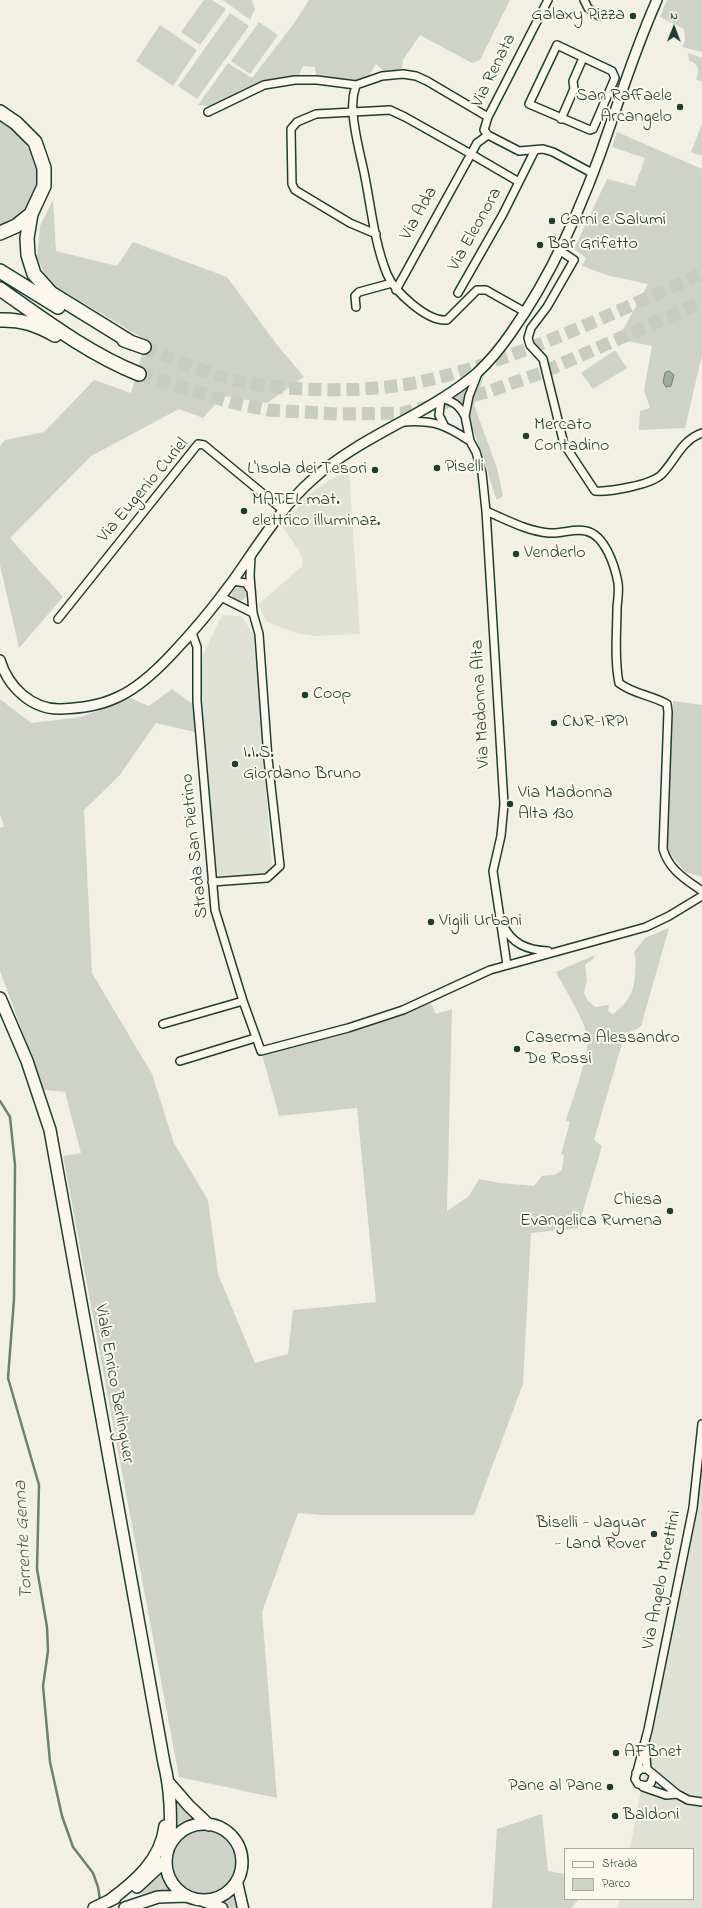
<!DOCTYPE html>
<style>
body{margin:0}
#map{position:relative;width:702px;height:1908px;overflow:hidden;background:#f2f0e5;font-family:"Indie Flower",sans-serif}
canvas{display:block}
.legend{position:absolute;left:564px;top:1848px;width:130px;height:52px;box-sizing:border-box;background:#fbf7ec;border:1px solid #a3ada2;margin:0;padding:5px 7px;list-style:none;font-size:12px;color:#1f3d34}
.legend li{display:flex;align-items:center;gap:8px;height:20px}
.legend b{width:20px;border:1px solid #a3ada2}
.north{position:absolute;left:654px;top:8px;width:40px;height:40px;-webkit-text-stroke:3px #fbf7ec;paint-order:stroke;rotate:1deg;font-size:11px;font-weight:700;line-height:16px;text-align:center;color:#1f3d34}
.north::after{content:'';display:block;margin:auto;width:14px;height:18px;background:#1f3d34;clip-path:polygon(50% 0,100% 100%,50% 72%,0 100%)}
</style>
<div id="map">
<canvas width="702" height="1908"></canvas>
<ul class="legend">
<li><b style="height:5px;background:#fbf7ec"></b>Strada</li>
<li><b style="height:11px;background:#cfd2c8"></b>Parco</li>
</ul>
<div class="north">N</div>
</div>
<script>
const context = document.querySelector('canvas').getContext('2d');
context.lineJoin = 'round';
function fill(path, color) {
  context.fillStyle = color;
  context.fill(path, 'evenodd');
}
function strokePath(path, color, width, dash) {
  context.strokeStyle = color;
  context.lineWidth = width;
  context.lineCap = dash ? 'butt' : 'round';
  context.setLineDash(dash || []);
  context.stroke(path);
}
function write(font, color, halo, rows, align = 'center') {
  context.font = font + ' "Indie Flower",sans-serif';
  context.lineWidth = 4;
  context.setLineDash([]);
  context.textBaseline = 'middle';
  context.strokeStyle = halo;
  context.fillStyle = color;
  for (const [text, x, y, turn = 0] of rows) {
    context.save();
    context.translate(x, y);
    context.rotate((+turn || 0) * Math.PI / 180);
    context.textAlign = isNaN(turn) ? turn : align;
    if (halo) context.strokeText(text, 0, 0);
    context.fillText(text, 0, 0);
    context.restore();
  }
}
const built = new Path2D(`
 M 349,471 L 360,634 L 314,636 L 296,633 L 267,622 L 258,605 L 302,566 L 302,556 L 283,527 L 308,495 L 331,479 Z
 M 222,615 L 241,616 L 254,635 L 272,866 L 266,873 L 220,876 L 216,871 L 200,671 L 203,655 Z
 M 702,1427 L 702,1908 L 618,1908 L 620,1899 L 693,1899 L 693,1849 L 630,1849 L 693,1508 Z`);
const green = new Path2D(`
 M 204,0 L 212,0 L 226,9 L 200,45 L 181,32 Z
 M 223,0 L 252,0 L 255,9 L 250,20 Z
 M 309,0 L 510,0 L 480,60 L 472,63 L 420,35 L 403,60 L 402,69 L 386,73 L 376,64 L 369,76 L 356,81 L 316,75 L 315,67 L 303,66 L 299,75 L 260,83 L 212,106 L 198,105 L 228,63 L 252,78 L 295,22 Z
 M 667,0 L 702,0 L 702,52 L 682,47 L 685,41 L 684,29 L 660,17 Z
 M 230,13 L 249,26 L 197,99 L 178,86 Z
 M 259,22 L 278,35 L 250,74 L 231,61 Z
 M 160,25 L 197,50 L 173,86 L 136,61 Z
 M 688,53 L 702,58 L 702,82 L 696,79 C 699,70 700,64 689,61 Z
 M 0,120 L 16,131 L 35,158 L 38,188 L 26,207 L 10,223 L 0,226 Z
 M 702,124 L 702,156 L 691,152 Z
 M 617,132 L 702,169 L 702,355 L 685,428 L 639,430 L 640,411 L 650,408 L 644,390 L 652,346 L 618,339 L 648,284 L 610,276 L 582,266 L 586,258 L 574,249 L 607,179 L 635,186 L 645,158 L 612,147 Z
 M 53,200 L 56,251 L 117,266 L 133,242 L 227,277 L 278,346 L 304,377 L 267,403 L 223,396 L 203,418 L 179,409 L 91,456 L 10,538 L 63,597 L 19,648 L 0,565 L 0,446 L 5,440 L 44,432 L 94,380 L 131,393 L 146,340 L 48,282 L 37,257 L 40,226 Z
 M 615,350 L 627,368 L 593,389 L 581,373 Z
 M 485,373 L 474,405 L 497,468 L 503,496 L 497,500 C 491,487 489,473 484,459 C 470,417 459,415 485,373 Z
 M232 594a7 7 0 1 1 14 0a7 7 0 1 1-14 0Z
 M 172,689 L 194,705 L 195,732 L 156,723 L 119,776 L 84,810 L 92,973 L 152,1074 L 174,1143 L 208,1200 L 218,1274 L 255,1363 L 288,1354 L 293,1310 L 376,1302 L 357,1108 L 279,1116 L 261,1051 L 412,1006 L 431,1004 L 436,1014 L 452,1009 L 447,1211 L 469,1196 L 479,1179 L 500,1183 L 534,1186 L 542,1176 L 554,1175 L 562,1170 L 564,1155 L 561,1154 L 570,1122 L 566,1121 C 571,1103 591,1051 587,1035 C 583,1017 565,990 556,972 L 595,955 L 593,959 L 585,965 L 587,980 L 584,993 L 588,1001 L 595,1007 L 609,1005 L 608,1011 L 613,1014 C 629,1002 635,991 635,971 C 636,965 636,959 634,952 L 645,938 L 669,928 L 641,1026 L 635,1030 L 625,1033 L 594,1140 L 602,1146 L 578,1228 L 531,1233 L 523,1384 L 474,1515 L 323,1515 L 298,1513 L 262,1612 L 277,1798 L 179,1777 L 63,1156 L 81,1153 L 65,1092 L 44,1090 L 0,971 L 0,828 L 4,826 L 0,815 L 0,699 L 31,723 L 81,717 L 130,698 L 149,706 Z
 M 673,701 L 702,705 L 702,877 L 685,872 L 667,850 L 665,839 Z
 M 176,1796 L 184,1809 L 197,1820 L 189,1821 L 178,1827 L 174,1798 Z
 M 542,1814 L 548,1871 L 565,1874 L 565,1899 L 579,1899 L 571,1908 L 492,1908 L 497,1829 Z
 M172 1863a32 32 0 1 1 64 0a32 32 0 1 1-64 0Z
 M 160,1873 L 164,1884 L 170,1890 L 137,1894 Z
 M 235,1893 L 239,1908 L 228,1908 L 219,1904 L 229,1900 Z`);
const water = new Path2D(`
 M 669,371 L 674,375 L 671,386 L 666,387 L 663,382 L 665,373 Z`);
const stream = new Path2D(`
 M 0,1101 L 10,1117 L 15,1165 L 14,1299 L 8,1378 L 39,1485 L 37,1569 L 47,1627 L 48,1651 L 43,1686 L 50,1762 L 62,1816 L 73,1847 L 93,1873 L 98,1887 L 100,1900`);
const motorwayTunnel = new Path2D(`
 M 144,347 C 176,360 209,375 243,382 C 298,392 370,393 424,381 C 521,359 611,313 702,274
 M 139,374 L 230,402 L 268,410 L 338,414 L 403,413 L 487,392 L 541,373 L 702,302`);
const minor = new Path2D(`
 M 584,0 L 588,8 L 599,16
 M 557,45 L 612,71 L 615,78 L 593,129 L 590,130 L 529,104 Z
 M 356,85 C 353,94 352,103 353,112 C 354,132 360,153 364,172 C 371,206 374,242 387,274 C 394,291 427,322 447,320 L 477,290 L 486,290 L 525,312
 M 208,112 L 264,85 L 295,80 L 317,80 L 356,85 L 382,76 L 403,74 L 416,76 L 427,81 L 488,117
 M 561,119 L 574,89 L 573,81 L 583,58
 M 488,135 L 484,130 L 488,117 L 548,0
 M 376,234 L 350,223 L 295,190 L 292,184 L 291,129 L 297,122 L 316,114 L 390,110 L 405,117 L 471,154 L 477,143 L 488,135 L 519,151 L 543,149 L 553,152 L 592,173
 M 559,250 L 574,260 L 547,307 L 531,328 L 528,338 L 530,345 L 543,359 L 564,444 L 595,491 C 609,492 652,485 662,474 C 676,459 682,440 702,433
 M 396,290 L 471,154 L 519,182
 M 458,293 L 503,214 L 535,150
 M 356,307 L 355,296 L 359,292 L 392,283
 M 478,373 L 469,396 L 465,416 L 470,441 L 476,452 L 482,473 L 486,511 L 504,804 L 501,836 L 493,871 L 507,965
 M 403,422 C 434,420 444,424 470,441
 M 444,425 L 439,415 L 441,398 C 454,402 458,404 465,416
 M 486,511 C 507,520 527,531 549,533 C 561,534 575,528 586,531 C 605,535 615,566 618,583 C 619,590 618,599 617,607 C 617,632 614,658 619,683 C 633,694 651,695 667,704 L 668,712 L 663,849 C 669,870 685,879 702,891
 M 233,581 L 246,583 L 250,589
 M 221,597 L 253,613 L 250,576 L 251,555
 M 58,619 L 198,444 L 204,445 L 284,511
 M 192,633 L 197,647 L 197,701 L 215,910 L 243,1001 L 261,1051 L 348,1028 L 403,1010 L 490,970 L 646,927 L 669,916 L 702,896
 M 212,882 L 267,878 L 280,866 L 268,759 L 259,634 L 253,613
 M 503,925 C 512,944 527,950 548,951
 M 163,1024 L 243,1001
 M 180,1061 L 255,1038
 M 645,1745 L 647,1769
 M 636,1773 L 641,1769 L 647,1769 L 677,1794 L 688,1800 L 702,1802
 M 653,1776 L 651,1783 L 646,1786 L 638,1784 L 635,1779 L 648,1730 L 693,1508 L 702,1424
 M 643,1787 L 666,1795 L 677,1794`);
const tertiary = new Path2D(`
 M 0,660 C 8,687 32,710 61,709 C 81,708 99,706 118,697 C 138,688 156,671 171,655 C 193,632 213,608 232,582 C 257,547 280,508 313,479 C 362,435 428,415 477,373 C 489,362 502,346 511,333 C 555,271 587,195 611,123 C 625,82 639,40 657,0`);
const secondary = new Path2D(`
 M 237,1882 L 243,1908
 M 203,1901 L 222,1908`);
const primary = new Path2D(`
 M 0,998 L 27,1061 L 50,1130 L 164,1763 C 171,1791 171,1817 170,1845
 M 169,1783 L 189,1806 L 209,1825
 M166 1862a38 38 0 1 1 76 0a38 38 0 1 1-76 0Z
 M 137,1887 L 166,1860
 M 109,1901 C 135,1882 161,1860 165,1826
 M 94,1908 L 115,1898
 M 125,1908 L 158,1897 L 186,1896`);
const motorway = new Path2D(`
 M 0,112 L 16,123 L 35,142 L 44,168 L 44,186 L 31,214 L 27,238 L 28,255 L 34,274 L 51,293 L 132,343
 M 0,233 L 16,226 L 31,214
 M 0,271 L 58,307
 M 0,289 C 44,320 89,354 139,374
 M 0,320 C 21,319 37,325 55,335
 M 124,340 L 144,347`);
const markers = [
 [633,16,4,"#1f3d34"],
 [680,107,4,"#1f3d34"],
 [552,221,4,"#1f3d34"],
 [540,245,4,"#1f3d34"],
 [526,436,4,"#1f3d34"],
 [437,468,4,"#1f3d34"],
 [375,470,4,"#1f3d34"],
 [244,511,4,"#1f3d34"],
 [516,554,4,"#1f3d34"],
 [305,695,4,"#1f3d34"],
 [554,723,4,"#1f3d34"],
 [235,764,4,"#1f3d34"],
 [510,804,4,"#1f3d34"],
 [431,922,4,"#1f3d34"],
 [517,1049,4,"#1f3d34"],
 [670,1211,4,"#1f3d34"],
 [654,1534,4,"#1f3d34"],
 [616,1753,4,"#1f3d34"],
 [610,1787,4,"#1f3d34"],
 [615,1816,4,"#1f3d34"]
];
const poiNames = [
 ["Galaxy Pizza",625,16,"right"],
 ["San Raffaele",672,97,"right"],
 ["Arcangelo",672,118,"right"],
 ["Carni e Salumi",560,221],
 ["Bar Grifetto",548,245],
 ["Mercato",534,426],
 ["Contadino",534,447],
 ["Piselli",445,468],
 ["L'Isola dei Tesori",367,470,"right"],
 ["MATEL mat.",252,501],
 ["elettrico illuminaz.",252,522],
 ["Venderlo",524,554],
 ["Coop",313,695],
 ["CNR-IRPI",562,723],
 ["I.I.S.",243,754],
 ["Giordano Bruno",243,775],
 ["Via Madonna",518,794],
 ["Alta 130",518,815],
 ["Vigili Urbani",439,922],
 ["Caserma Alessandro",525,1039],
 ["De Rossi",525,1060],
 ["Chiesa",662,1201,"right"],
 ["Evangelica Rumena",662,1222,"right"],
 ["Biselli - Jaguar",646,1524,"right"],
 ["- Land Rover",646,1545,"right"],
 ["AFBnet",624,1753],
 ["Pane al Pane",602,1787,"right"],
 ["Baldoni",623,1816]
];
const streetNames = [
 ["Via Renata",495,71,-64],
 ["Via Ada",420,214,-61],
 ["Via Eleonora",476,230,-61],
 ["Via Eugenio Curiel",144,491,-50],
 ["Via Madonna Alta",482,704,-93],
 ["Strada San Pietrino",196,846,-96],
 ["Viale Enrico Berlinguer",113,1384,80],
 ["Via Angelo Morettini",663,1580,-79]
];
const waterNames = [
 ["Torrente Genna",25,1540,-93]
];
fill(built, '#e0e1d6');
fill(green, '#cfd2c8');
fill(water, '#a2aba1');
strokePath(water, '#6e7f75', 1);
strokePath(stream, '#6e7f75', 2.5);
strokePath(motorwayTunnel, '#c8ccc2', 13, [13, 6]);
strokePath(minor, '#1f3d34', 10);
strokePath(tertiary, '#1f3d34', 12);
strokePath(secondary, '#1f3d34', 13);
strokePath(primary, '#1f3d34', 14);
strokePath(motorway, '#1f3d34', 16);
strokePath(minor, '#fbf7ec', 7);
strokePath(tertiary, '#fbf7ec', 9);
strokePath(secondary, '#fbf7ec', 10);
strokePath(primary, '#fbf7ec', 11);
strokePath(motorway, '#fbf7ec', 13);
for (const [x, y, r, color] of markers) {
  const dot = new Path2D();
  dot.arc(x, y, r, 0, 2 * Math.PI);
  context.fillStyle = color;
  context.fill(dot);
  strokePath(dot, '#fbf7ec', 1.5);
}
write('18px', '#1f3d34', '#fbf7ec', poiNames, 'left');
write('18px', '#1f3d34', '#fbf7ec', streetNames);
write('italic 19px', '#465e55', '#fbf7ec', waterNames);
</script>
